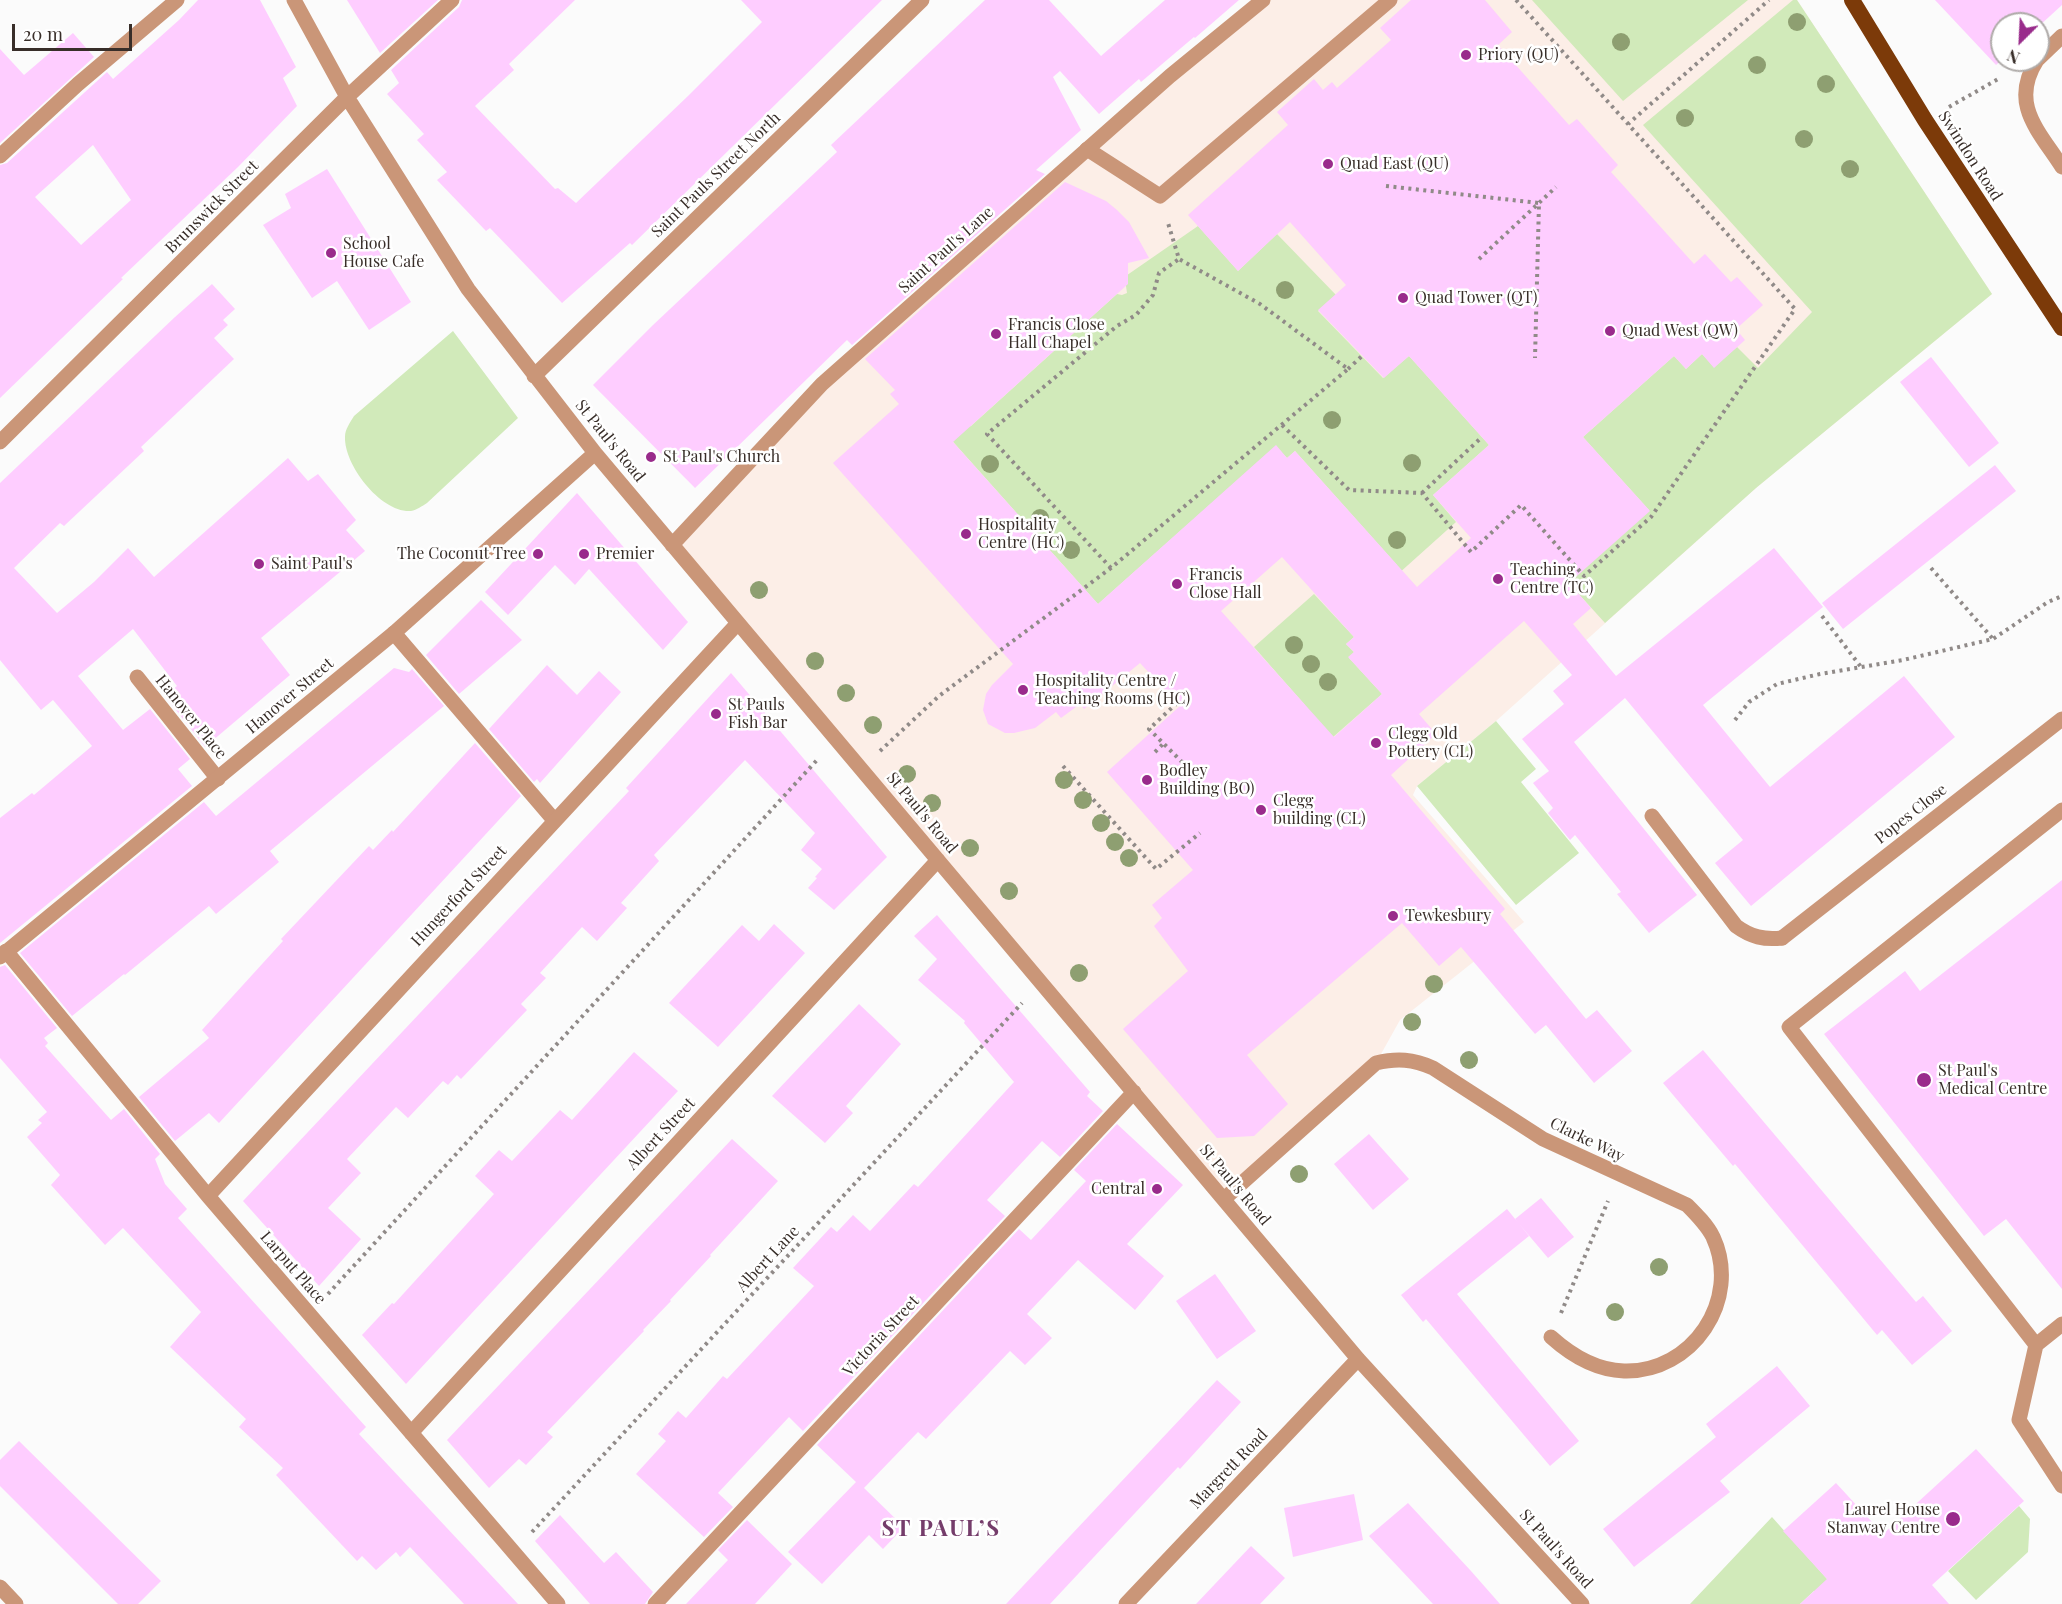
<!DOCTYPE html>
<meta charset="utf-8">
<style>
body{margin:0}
#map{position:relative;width:2062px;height:1604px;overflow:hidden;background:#fbfbfb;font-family:"Playfair Display",serif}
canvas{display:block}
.north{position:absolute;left:1990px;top:12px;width:60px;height:60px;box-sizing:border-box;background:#fff;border:2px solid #afaba9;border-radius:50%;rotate:204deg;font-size:16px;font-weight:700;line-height:24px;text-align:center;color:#382e29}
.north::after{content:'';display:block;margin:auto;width:21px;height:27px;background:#992b8b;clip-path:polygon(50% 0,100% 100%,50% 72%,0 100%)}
.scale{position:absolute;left:12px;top:24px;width:120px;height:27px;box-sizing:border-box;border:3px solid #382e29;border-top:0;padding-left:8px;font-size:18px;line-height:21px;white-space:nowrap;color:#382e29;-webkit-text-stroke:4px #fff;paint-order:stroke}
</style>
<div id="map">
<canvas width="2062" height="1604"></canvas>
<div class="north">N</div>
<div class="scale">20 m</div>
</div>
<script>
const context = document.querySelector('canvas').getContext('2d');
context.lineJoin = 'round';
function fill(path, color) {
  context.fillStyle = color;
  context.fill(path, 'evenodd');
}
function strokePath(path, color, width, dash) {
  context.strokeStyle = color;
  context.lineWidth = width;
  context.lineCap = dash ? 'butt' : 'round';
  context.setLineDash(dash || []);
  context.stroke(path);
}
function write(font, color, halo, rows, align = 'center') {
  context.font = font + ' "Playfair Display",serif';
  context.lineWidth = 5;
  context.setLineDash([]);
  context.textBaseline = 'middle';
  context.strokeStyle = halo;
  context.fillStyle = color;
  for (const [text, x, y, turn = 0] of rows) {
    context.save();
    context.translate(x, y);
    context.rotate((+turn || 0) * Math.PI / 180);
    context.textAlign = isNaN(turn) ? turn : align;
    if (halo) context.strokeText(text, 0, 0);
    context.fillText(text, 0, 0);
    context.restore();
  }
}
const built = new Path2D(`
 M 1263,0 L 1797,0 L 1992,294 L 1756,488 L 1496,721 L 1417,786 L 1413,795 L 1524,922 L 1400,1020 L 1376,1063 L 1224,1199 L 672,545 L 822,384 Z`);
const green = new Path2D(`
 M 1532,0 L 1748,0 L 1623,101 Z
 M 1793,0 L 1797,0 L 1992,294 L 1756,488 L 1605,623 L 1519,528 L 1649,510 L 1583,437 L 1674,356 L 1686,369 L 1702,354 L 1714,367 L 1737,347 L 1758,368 L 1812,312 L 1643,125 Z
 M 1198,226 L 1238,271 L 1277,234 L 1336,295 L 1318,311 L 1383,378 L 1409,356 L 1489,445 L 1433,495 L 1456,522 L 1388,583 L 1397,565 L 1295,451 L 1287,458 L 1276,446 L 1098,604 L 947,435 L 971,426 L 1117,294 L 1122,295 L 1127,293 L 1126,286 L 1120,280 Z
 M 453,331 L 518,418 L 427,503 C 422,506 417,510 411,511 C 381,513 344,465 345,437 C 345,429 350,423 354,416 Z
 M 1314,594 L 1354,637 L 1346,644 L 1354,652 L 1349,658 L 1382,694 L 1316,752 L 1305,705 L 1254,647 Z
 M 1496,721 L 1536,769 L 1521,782 L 1579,853 L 1516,905 L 1417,786 Z
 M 2019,1506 L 2030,1519 L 2028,1552 L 1976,1600 L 1948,1571 Z
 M 1772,1517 L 1836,1589 L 1824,1601 L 1814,1591 L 1800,1604 L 1690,1604 Z`);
const building = new Path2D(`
 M 198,0 L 260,0 L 296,67 L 283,78 L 297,106 L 238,167 L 121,278 L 123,279 L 0,398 L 0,165 L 7,163 L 107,72 L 113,79 L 179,20 ZM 93,145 L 131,200 L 81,245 L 35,197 Z
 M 347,0 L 438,0 L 380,53 Z
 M 462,0 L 575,0 L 509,64 L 514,70 L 475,106 L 555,189 L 558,188 L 576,203 L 688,96 L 762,22 L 741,0 L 882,0 L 632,245 L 630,243 L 562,303 L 490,228 L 486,231 L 437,180 L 447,172 L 417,140 L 424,134 L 387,94 L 399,83 L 391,70 L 459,7 Z
 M 985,0 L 1049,0 L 1101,56 L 1165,0 L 1239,0 L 1195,38 L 1194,37 L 1141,82 L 1139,79 L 1099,114 L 1060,71 L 1053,77 L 1081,130 L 1036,170 L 1045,174 L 852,345 L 847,340 L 695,488 L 593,385 L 653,325 L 837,152 L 831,145 Z
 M 1411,0 L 1485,0 L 1512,32 L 1498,45 L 1569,125 L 1577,119 L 1618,165 L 1611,172 L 1694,264 L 1705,254 L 1731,282 L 1737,277 L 1763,305 L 1736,329 L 1745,340 L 1714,368 L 1702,354 L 1686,369 L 1674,356 L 1583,437 L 1650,511 L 1569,583 L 1591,608 L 1573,624 L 1616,676 L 1774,548 L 1823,607 L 1703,705 L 1770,787 L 1904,676 L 1955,737 L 1751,906 L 1715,863 L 1743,840 L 1625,698 L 1574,742 L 1697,895 L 1649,933 L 1617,894 L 1621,892 L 1575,835 L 1570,840 L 1548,813 L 1553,808 L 1533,783 L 1549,771 L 1522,739 L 1564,704 L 1553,691 L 1572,675 L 1524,621 L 1419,714 L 1436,734 L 1391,775 L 1505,909 L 1500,914 L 1586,1019 L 1597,1010 L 1632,1051 L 1594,1083 L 1546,1025 L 1535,1034 L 1461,947 L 1439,966 L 1402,923 L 1247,1055 L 1288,1104 L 1254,1136 L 1217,1138 L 1123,1029 L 1188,971 L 1154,926 L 1162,918 L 1152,905 L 1193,870 L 1107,772 L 1180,706 L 1140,663 L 1084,709 L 1080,704 L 1061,718 L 1056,712 L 1035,728 L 1014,733 L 1005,733 L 988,724 L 983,710 L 986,694 L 992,685 L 1013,664 L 833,463 L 899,404 L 890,394 L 895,390 L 865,359 L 1065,182 L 1106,201 L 1117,210 L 1129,222 L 1149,258 L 1128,263 L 1128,284 L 953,442 L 1098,604 L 1276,445 L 1287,458 L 1295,451 L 1417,587 L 1471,538 L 1433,495 L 1489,445 L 1409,356 L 1384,378 L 1318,310 L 1346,285 L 1290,222 L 1238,271 L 1188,215 L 1288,125 L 1277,112 L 1314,79 L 1323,90 L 1332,82 L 1337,88 L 1391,40 L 1380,28 ZM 1282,557 L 1354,637 L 1346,644 L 1354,652 L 1348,657 L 1382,694 L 1334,737 L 1221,611 Z
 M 1935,0 L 2062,0 L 2062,5 L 2038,27 L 2038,24 L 2002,24 L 2002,60 L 1996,65 Z
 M 73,33 L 94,57 L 0,143 L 0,49 L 24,75 Z
 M 327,169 L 411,302 L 369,330 L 337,281 L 312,298 L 263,225 L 291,208 L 285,194 Z
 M 212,284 L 235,309 L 223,320 L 228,325 L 214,338 L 234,359 L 141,447 L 144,451 L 64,526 L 60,523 L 14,568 L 57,613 L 94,582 L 128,548 L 154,577 L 288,458 L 308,481 L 318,474 L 356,520 L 346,530 L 365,551 L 261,638 L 290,675 L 205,747 L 165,696 L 177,686 L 133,629 L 78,676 L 123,730 L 150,709 L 190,759 L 178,769 L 192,786 L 0,943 L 0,818 L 32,793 L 34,795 L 92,746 L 53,700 L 41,710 L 0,660 L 0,483 L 175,317 Z
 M 1931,357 L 1999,443 L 1969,467 L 1900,382 Z
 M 1995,465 L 2016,491 L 1843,629 L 1822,603 Z
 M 577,493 L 688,622 L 663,650 L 589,569 L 575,585 L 555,565 L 508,615 L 485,592 Z
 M 481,600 L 522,640 L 459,694 L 426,655 Z
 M 547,665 L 577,695 L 599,671 L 621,692 L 540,783 L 537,779 L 534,782 L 489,729 Z
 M 394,668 L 409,672 L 412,669 L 444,706 L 270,851 L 279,862 L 216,914 L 209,906 L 125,975 L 124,974 L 72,1016 L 20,953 L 204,802 L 216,816 Z
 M 731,673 L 887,857 L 834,910 L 808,888 L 817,878 L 815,877 L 822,869 L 801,850 L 815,833 L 745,760 L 654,855 L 659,861 L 621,903 L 627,908 L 597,941 L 582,927 L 540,973 L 546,978 L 521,1004 L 527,1010 L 461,1079 L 457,1075 L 448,1085 L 443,1081 L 408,1118 L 396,1107 L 347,1159 L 361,1173 L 328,1208 L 361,1239 L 319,1286 L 243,1201 L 629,791 L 626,788 Z
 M 475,743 L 521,796 L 219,1123 L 209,1113 L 175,1141 L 139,1097 L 209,1038 L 202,1030 L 283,941 L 281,939 L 369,846 L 373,850 L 392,830 L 393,832 Z
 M 2062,880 L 2062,1289 L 2006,1219 L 1984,1236 L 1824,1034 L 1905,971 L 1920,991 Z
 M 937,915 L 1090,1092 L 1087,1096 L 1103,1111 L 1060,1157 L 1042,1141 L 987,1200 L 1005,1216 L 803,1431 L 789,1417 L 718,1493 L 733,1507 L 704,1537 L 636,1474 L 666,1441 L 658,1434 L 678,1411 L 686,1418 L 723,1376 L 727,1379 L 814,1286 L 793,1268 L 831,1227 L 837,1232 L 853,1215 L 870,1231 L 914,1184 L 918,1187 L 1014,1082 L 964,1023 L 965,1021 L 918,980 L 937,959 L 914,936 Z
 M 774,924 L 805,953 L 718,1047 L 669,1003 L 742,925 L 759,941 Z
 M 5,965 L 57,1028 L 44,1038 L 48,1043 L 45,1046 L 111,1120 L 124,1109 L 160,1154 L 155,1159 L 165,1184 L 187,1209 L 178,1218 L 366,1427 L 359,1434 L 518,1604 L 464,1604 L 410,1547 L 400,1557 L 396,1552 L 376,1570 L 362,1556 L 357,1561 L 276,1475 L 283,1468 L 239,1427 L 246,1419 L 170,1347 L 201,1312 L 123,1228 L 105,1245 L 51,1185 L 60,1175 L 27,1137 L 42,1123 L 38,1120 L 47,1112 L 0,1058 L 0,967 Z
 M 859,1004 L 901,1044 L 846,1106 L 853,1113 L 825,1143 L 772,1096 Z
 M 1703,1050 L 1916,1302 L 1923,1296 L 1952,1331 L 1912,1365 L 1882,1330 L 1877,1335 L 1735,1164 L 1733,1166 L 1663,1083 Z
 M 634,1052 L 678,1091 L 406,1384 L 362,1335 L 392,1303 L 394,1304 L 494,1194 L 475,1176 L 499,1150 L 512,1161 L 560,1110 L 572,1120 Z
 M 1117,1124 L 1183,1185 L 1127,1244 L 1164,1276 L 1135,1310 L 1078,1260 L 1027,1314 L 1052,1338 L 1025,1365 L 1010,1351 L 926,1439 L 918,1432 L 864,1488 L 904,1527 L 883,1549 L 869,1535 L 822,1584 L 788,1552 L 856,1482 L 817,1445 L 1019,1229 L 1031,1240 L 1086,1181 L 1074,1170 Z
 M 1369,1134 L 1409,1179 L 1373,1210 L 1334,1164 Z
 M 732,1139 L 778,1181 L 710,1255 L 711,1256 L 670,1300 L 671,1301 L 643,1330 L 644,1331 L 547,1432 L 553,1437 L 526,1465 L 519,1459 L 489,1488 L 447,1440 Z
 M 1541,1198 L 1574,1237 L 1548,1258 L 1515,1219 Z
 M 1507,1209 L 1529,1236 L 1457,1294 L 1579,1441 L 1550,1466 L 1426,1319 L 1423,1322 L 1401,1295 Z
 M 1215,1274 L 1256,1331 L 1217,1359 L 1176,1301 Z
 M 1777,1366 L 1810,1406 L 1720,1481 L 1730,1492 L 1634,1567 L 1603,1529 L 1716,1437 L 1706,1424 Z
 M 1217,1380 L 1241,1402 L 1180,1469 L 1178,1467 L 1050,1604 L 1006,1604 Z
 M 19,1441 L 161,1581 L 138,1604 L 118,1604 L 0,1486 L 0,1460 Z
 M 1976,1449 L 2024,1501 L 1932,1585 L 1949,1604 L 1800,1604 L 1827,1579 L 1783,1531 L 1836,1483 L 1883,1534 Z
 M 1354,1494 L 1363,1540 L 1293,1557 L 1284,1508 Z
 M 1408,1503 L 1471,1571 L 1500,1604 L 1433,1604 L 1369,1536 Z
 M 560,1515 L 604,1563 L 616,1552 L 653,1592 L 645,1604 L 590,1604 L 535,1541 Z
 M 747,1520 L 792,1564 L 755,1604 L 686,1604 L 728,1560 L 718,1550 Z
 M 1251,1546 L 1285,1578 L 1260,1604 L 1196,1604 Z`);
const path = new Path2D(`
 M 1516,0 L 1628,124
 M 1949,107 L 2000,78
 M 1386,186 L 1539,203 L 1535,358
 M 1479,259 L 1556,187
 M 1348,369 L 1362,356
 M 1282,425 L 1349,490 L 1422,493 L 1471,552 L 1521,505 L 1584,576 L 1651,517 L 1795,309 L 1628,124 L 1769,0
 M 1422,493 L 1482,437
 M 1111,568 L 987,434 L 1117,326 L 1136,315 L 1153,295 L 1159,273 L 1179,259
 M 1931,568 L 1993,639
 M 1822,616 L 1861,667
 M 1177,703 L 1149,729 L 1199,779
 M 1735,720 L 1749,702 L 1777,684 L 1820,674 L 1903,660 L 1993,639 L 2048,602 L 2062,596
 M 880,751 L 939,696 L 1111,568 L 1348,369 L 1260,304 L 1179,259 L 1168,223
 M 1155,752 L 1164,743
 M 1063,766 L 1156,869 L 1200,833
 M 328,1294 L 817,760
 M 1561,1313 L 1608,1201
 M 532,1532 L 1022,1003`);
const service = new Path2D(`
 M 1087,149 L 1160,196 L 1390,0
 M 394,633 L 554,820
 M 137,677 L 218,779
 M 2062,810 L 1789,1027 L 2036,1345 L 2062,1324
 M 1652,816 L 1736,926 C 1751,937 1764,940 1782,938
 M 2036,1345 L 2019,1420 L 2062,1486`);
const minor = new Path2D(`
 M 294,0 L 347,97 L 468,289 L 595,453 L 1358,1359 L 1582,1604
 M 2038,59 L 2062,36
 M 2037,60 C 2009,104 2039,131 2062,167
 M 0,156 L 78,84 L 177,0
 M 534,376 L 922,0
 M 0,442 L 347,97 L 452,0
 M 672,545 L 822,384 L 1170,76 L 1263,0
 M 1782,938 L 2062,719
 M 6,951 L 208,1196 L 558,1604
 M 0,957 L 394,633 L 595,453
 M 208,1196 L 738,623
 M 1224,1199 L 1376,1063 C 1397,1058 1413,1059 1433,1068 L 1543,1139 L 1687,1205 C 1697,1215 1707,1225 1713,1237 C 1742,1300 1692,1373 1624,1371 C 1595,1370 1571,1355 1551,1337
 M 411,1433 L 938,860
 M 0,1587 L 16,1604
 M 655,1604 L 1134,1092
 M 1126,1604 L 1358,1359`);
const trunk = new Path2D(`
 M 1852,0 L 1925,120 L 2062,328`);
const trees = [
 [1797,22],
 [1621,42],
 [1757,65],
 [1826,84],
 [1685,118],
 [1804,139],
 [1850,169],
 [1285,290],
 [1332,420],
 [1412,463],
 [990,464],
 [1040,518],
 [1397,540],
 [1071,550],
 [759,590],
 [1294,645],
 [815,661],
 [1311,664],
 [1328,682],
 [846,693],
 [873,725],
 [907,774],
 [1064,780],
 [1083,800],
 [932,803],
 [1101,823],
 [1115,842],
 [970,848],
 [1129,858],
 [1009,891],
 [1079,973],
 [1434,984],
 [1412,1022],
 [1469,1060],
 [1299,1174],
 [1659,1267],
 [1615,1312]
];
const markers = [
 [1466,55,6,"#992b8b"],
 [1328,164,6,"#992b8b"],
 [331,253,6,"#992b8b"],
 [1403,298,6,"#992b8b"],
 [1610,331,6,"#992b8b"],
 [996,334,6,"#992b8b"],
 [651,457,6,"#992b8b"],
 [966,534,6,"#992b8b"],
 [538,554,6,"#992b8b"],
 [584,554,6,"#992b8b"],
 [259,564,6,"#992b8b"],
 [1498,579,6,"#992b8b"],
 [1177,584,6,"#992b8b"],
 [1023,690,6,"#992b8b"],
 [716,714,6,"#992b8b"],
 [1376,743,6,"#992b8b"],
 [1147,780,6,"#992b8b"],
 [1261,810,6,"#992b8b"],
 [1393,916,6,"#992b8b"],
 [1924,1080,8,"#992b8b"],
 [1157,1189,6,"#992b8b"],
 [1953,1519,8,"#992b8b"]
];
const poiNames = [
 ["Priory (QU)",1478,55],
 ["Quad East (QU)",1340,164],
 ["School",343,244],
 ["House Cafe",343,262],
 ["Quad Tower (QT)",1415,298],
 ["Francis Close",1008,325],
 ["Hall Chapel",1008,343],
 ["Quad West (QW)",1622,331],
 ["St Paul's Church",663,457],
 ["Hospitality",978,525],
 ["Centre (HC)",978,543],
 ["The Coconut Tree",526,554,"right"],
 ["Premier",596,554],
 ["Saint Paul's",271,564],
 ["Teaching",1510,570],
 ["Centre (TC)",1510,588],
 ["Francis",1189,575],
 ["Close Hall",1189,593],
 ["Hospitality Centre /",1035,681],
 ["Teaching Rooms (HC)",1035,699],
 ["St Pauls",728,705],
 ["Fish Bar",728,723],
 ["Clegg Old",1388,734],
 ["Pottery (CL)",1388,752],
 ["Bodley",1159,771],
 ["Building (BO)",1159,789],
 ["Clegg",1273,801],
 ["building (CL)",1273,819],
 ["Tewkesbury",1405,916],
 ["St Paul's",1938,1071],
 ["Medical Centre",1938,1089],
 ["Central",1145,1189,"right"],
 ["Laurel House",1940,1510,"right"],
 ["Stanway Centre",1940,1528,"right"]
];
const streetNames = [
 ["Swindon Road",1970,156,57],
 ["Saint Pauls Street North",716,175,-44],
 ["Brunswick Street",212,207,-45],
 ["Saint Paul's Lane",946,250,-42],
 ["St Paul's Road",610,441,51],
 ["Hanover Street",290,696,-40],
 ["Hanover Place",191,717,51],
 ["St Paul's Road",922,813,50],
 ["Popes Close",1911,814,-38],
 ["Hungerford Street",459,896,-47],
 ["Albert Street",661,1134,-47],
 ["Clarke Way",1587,1140,26],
 ["St Paul's Road",1235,1185,50],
 ["Albert Lane",768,1259,-47],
 ["Larput Place",293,1268,49],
 ["Victoria Street",881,1336,-47],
 ["Margrett Road",1229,1469,-46],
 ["St Paul's Road",1556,1549,48]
];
const districtNames = [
 ["ST PAUL’S",941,1529]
];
fill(built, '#fceee7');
fill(green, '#d1eaba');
fill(building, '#fecdff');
strokePath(path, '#908a88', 4, [3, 4.5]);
strokePath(service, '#ca9678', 15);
strokePath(minor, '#ca9678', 15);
strokePath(trunk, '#7c3a09', 16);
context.fillStyle = '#8e9f71';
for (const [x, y] of trees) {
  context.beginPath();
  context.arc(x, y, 9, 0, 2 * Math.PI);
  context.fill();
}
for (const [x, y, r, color] of markers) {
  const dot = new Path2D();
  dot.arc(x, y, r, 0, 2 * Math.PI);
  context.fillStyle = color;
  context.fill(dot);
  strokePath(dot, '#fff', 2);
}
write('16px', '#382e29', '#fff', poiNames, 'left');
write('16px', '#382e29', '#fff', streetNames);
context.letterSpacing = '1.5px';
write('bold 22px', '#753d6b', '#fff', districtNames);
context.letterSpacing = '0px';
</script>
